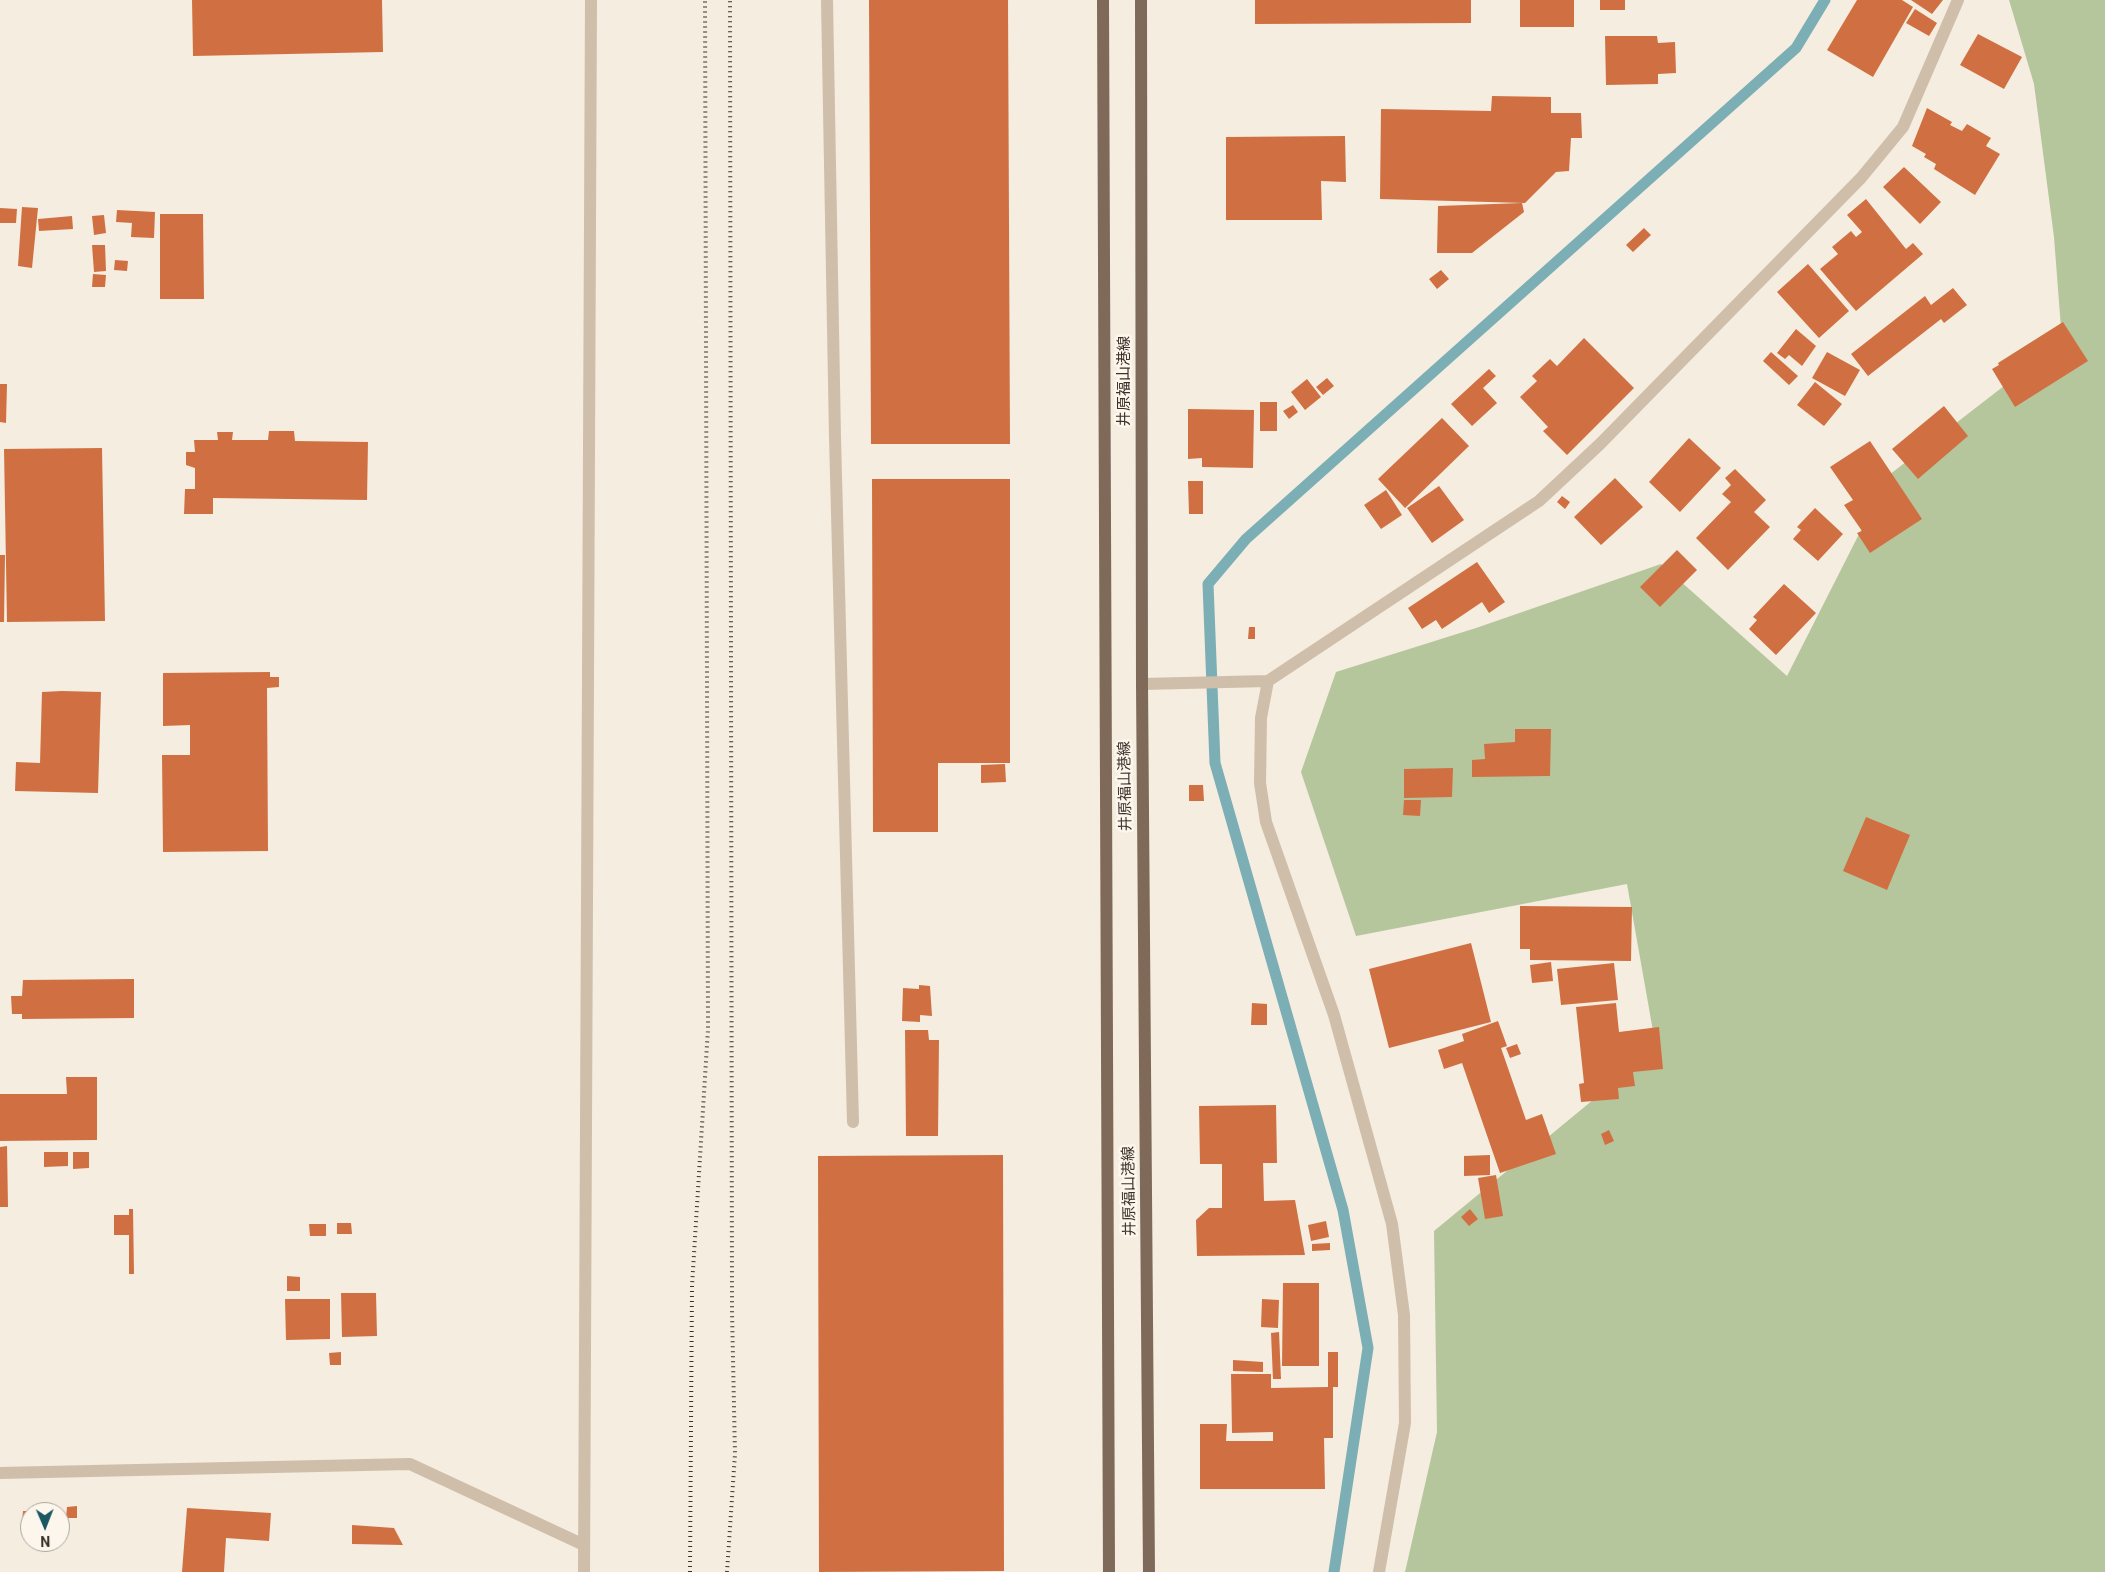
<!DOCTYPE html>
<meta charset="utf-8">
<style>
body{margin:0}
#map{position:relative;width:2105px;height:1572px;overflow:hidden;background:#f5eddf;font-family:Roboto,sans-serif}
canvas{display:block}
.north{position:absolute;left:20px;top:1502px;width:50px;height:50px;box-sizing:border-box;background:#fcf6ec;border:1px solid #afa79e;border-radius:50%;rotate:179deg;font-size:14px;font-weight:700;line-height:20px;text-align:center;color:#3c312a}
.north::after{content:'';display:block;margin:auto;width:18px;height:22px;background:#1a5762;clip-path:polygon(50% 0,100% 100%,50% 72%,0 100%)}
</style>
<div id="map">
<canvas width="2105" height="1572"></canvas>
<div class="north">N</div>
</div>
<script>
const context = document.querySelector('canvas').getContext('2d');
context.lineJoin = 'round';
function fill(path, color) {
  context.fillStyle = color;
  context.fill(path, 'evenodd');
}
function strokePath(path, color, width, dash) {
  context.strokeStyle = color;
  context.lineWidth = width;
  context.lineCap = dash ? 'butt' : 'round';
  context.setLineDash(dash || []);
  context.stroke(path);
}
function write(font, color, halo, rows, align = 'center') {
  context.font = font + ' Roboto,"Noto Sans JP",sans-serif';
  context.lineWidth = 5;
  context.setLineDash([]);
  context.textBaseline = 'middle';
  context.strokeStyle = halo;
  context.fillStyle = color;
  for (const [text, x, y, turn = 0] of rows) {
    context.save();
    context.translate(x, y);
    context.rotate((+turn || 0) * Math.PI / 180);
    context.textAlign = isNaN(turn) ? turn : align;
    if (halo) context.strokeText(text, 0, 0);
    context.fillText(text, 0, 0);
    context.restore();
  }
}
const green = new Path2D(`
 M 2009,0 L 2105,0 L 2105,1572 L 1405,1572 L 1437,1432 L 1434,1231 L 1656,1048 L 1627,884 L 1356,936 L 1301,772 L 1336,672 L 1476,628 L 1661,564 L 1787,676 L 1889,475 L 2062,341 L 2054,237 L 2034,84 Z`);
const stream = new Path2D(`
 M 1334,1572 L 1368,1348 L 1343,1210 L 1215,763 L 1208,584 L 1246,539 L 1796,48 L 1825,0`);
const building = new Path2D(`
 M 192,0 L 382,0 L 383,52 L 193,56 Z
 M 869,0 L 1008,0 L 1010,444 L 871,444 Z
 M 1255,0 L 1471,0 L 1471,23 L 1255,24 Z
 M 1520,0 L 1574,0 L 1574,27 L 1520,27 Z
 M 1600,0 L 1625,0 L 1625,10 L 1600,10 Z
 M 1857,0 L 1902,0 L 1913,7 L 1873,77 L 1827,50 Z
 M 1911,0 L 1943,0 L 1932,14 Z
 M 1915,9 L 1937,23 L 1929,36 L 1906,23 Z
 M 1978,34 L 2022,57 L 2004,89 L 1960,65 Z
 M 1605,36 L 1657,36 L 1658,43 L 1675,42 L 1676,73 L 1658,74 L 1658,84 L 1606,85 Z
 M 1492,96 L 1551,97 L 1551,113 L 1581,113 L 1582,138 L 1571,138 L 1569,171 L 1556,172 L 1525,203 L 1380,199 L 1381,109 L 1491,111 Z
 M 1927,108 L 1952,122 L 1950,125 L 1962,131 L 1967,124 L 1991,138 L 1986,146 L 2000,154 L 1975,195 L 1934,169 L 1936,164 L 1924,157 L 1926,154 L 1912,146 Z
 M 1345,136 L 1346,182 L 1321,181 L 1322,220 L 1226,220 L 1226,137 Z
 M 1904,167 L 1941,202 L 1920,224 L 1883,187 Z
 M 1866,199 L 1906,249 L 1913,243 L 1923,254 L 1856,311 L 1820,269 L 1838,254 L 1832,247 L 1851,231 L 1856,237 L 1862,232 L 1847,215 Z
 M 1522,203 L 1524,212 L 1472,253 L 1437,253 L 1438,206 Z
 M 22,207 L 38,208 L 32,268 L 18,266 Z
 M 0,208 L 17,209 L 16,223 L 0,223 Z
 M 117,210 L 155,212 L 154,238 L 131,237 L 132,223 L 116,222 Z
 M 160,214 L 203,214 L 204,299 L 160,299 Z
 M 104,215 L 106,233 L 94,235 L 92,216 Z
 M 72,216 L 73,229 L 39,231 L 38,219 Z
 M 1644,228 L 1651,235 L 1633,252 L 1626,245 Z
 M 92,245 L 105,245 L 106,271 L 94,272 Z
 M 115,260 L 128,261 L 127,271 L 114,270 Z
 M 1808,264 L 1849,311 L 1819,338 L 1777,292 Z
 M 1441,270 L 1449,279 L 1437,289 L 1429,279 Z
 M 93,274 L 106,275 L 105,287 L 92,287 Z
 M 1953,288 L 1967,305 L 1944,323 L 1941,319 L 1868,376 L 1851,354 L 1925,296 L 1931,305 Z
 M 2063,322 L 2088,361 L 2015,407 L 1992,369 L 1999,365 L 1998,363 Z
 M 1796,329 L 1816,346 L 1802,366 L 1789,355 L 1785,359 L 1777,353 Z
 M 1584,338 L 1634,388 L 1567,455 L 1543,431 L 1548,427 L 1520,397 L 1537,381 L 1532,376 L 1550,359 L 1557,366 Z
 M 1771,352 L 1798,376 L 1789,385 L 1763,361 Z
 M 1827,352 L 1860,370 L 1845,396 L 1812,378 Z
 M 1489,369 L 1496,376 L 1483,388 L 1497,403 L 1472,426 L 1451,404 Z
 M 1327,378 L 1334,386 L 1323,395 L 1316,387 Z
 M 1307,379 L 1321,397 L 1305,410 L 1291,392 Z
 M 1815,382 L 1842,404 L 1824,426 L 1797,405 Z
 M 0,384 L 7,384 L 6,423 L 0,422 Z
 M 1260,402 L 1277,402 L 1277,431 L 1260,431 Z
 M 1293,405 L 1298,412 L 1289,419 L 1283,411 Z
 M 1944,406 L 1968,436 L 1918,479 L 1892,449 Z
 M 1188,409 L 1254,410 L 1253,468 L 1202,467 L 1202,458 L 1188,459 Z
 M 1442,418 L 1469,446 L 1405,508 L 1378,479 Z
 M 269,431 L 294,431 L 295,441 L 368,442 L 367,500 L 213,498 L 213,514 L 184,514 L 185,489 L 195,489 L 195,468 L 186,465 L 186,452 L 195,452 L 194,440 L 218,440 L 217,432 L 233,432 L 232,440 L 268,440 Z
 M 1689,438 L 1721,468 L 1680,512 L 1649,482 Z
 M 1870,441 L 1922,519 L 1870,553 L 1857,533 L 1862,531 L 1844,505 L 1853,500 L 1830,467 Z
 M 102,448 L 105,621 L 7,622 L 4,449 Z
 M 1735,469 L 1766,500 L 1754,512 L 1770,527 L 1728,570 L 1696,538 L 1731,502 L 1722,494 L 1731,485 L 1725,478 Z
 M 1615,478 L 1643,507 L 1601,545 L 1574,517 Z
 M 872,479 L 1010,479 L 1010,763 L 938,763 L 938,832 L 873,832 Z
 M 1188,481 L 1203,481 L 1203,514 L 1189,514 Z
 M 1439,486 L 1464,520 L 1432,543 L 1407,508 Z
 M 1386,490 L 1402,515 L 1381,529 L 1364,505 Z
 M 1562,496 L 1570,502 L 1565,509 L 1557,502 Z
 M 1815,508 L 1843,534 L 1818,561 L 1793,539 L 1801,530 L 1797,527 Z
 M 1677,550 L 1697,570 L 1660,607 L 1640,587 Z
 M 0,555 L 5,555 L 4,622 L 0,622 Z
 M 1477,562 L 1505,602 L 1489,613 L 1482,602 L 1442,629 L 1436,620 L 1422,629 L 1408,608 Z
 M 1784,584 L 1816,613 L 1776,655 L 1749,629 L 1757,620 L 1753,617 Z
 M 1249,627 L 1255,627 L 1255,639 L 1248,639 Z
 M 270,672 L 270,677 L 279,677 L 279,687 L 267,688 L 268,851 L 163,852 L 162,755 L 190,755 L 190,725 L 163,726 L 163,673 Z
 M 62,691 L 101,692 L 98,793 L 15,791 L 16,762 L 40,763 L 42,692 Z
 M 1515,729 L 1551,729 L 1550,776 L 1472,777 L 1472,760 L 1485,759 L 1484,744 L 1515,742 Z
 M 1005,764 L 1006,782 L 981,783 L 981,765 Z
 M 1453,768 L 1452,797 L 1404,798 L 1404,769 Z
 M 1189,785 L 1203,785 L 1204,801 L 1189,801 Z
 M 1404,800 L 1421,800 L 1420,816 L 1403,815 Z
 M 1866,817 L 1910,835 L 1887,890 L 1843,871 Z
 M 1520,906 L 1632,907 L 1631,961 L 1530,960 L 1530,949 L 1520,949 Z
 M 1471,943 L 1491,1022 L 1389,1048 L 1369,969 Z
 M 1551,962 L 1553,981 L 1532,983 L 1530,965 Z
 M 1614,963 L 1618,1000 L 1561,1005 L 1557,969 Z
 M 134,979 L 134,1018 L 22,1019 L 22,1014 L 12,1014 L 11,996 L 22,996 L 23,980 Z
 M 919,985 L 930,986 L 932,1016 L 920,1015 L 920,1022 L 902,1021 L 903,988 L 919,989 Z
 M 1252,1003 L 1267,1004 L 1267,1025 L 1251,1025 Z
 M 1616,1003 L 1619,1032 L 1659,1027 L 1663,1069 L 1633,1072 L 1635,1086 L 1618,1088 L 1619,1099 L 1581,1102 L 1579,1084 L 1584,1083 L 1576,1007 Z
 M 1498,1021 L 1507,1046 L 1501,1048 L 1526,1120 L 1542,1114 L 1556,1154 L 1500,1173 L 1462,1063 L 1444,1069 L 1438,1050 L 1464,1041 L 1462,1034 Z
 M 905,1030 L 928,1030 L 929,1040 L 939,1040 L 938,1136 L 906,1136 Z
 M 1517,1044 L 1521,1054 L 1510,1058 L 1506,1048 Z
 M 66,1077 L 97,1077 L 97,1140 L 0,1141 L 0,1094 L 67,1094 Z
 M 1276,1105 L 1277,1163 L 1263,1163 L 1264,1201 L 1295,1200 L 1305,1255 L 1197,1256 L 1196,1220 L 1209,1208 L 1222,1208 L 1222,1164 L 1200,1164 L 1199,1106 Z
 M 1609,1130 L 1614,1141 L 1605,1145 L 1601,1134 Z
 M 7,1146 L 8,1207 L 0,1207 L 0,1147 Z
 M 44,1152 L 68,1152 L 68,1166 L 44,1167 Z
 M 73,1152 L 89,1152 L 89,1168 L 73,1169 Z
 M 1003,1155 L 1004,1571 L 819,1572 L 818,1156 Z
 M 1490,1155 L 1490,1175 L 1464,1176 L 1464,1156 Z
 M 1496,1175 L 1503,1216 L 1485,1219 L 1478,1178 Z
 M 129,1209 L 133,1209 L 134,1274 L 129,1274 L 129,1235 L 114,1235 L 114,1215 L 129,1215 Z
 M 1470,1209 L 1478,1219 L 1469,1226 L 1461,1217 Z
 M 1326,1221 L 1329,1237 L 1311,1241 L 1308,1225 Z
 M 337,1223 L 351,1223 L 352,1234 L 337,1234 Z
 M 309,1224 L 326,1224 L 326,1236 L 310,1236 Z
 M 1330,1243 L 1330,1250 L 1312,1251 L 1312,1244 Z
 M 287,1276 L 300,1277 L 300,1291 L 287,1291 Z
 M 1283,1283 L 1319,1283 L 1319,1366 L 1282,1366 Z
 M 341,1293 L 376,1293 L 377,1336 L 342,1337 Z
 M 285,1299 L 330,1299 L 330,1339 L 286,1340 Z
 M 1262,1299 L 1279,1300 L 1278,1328 L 1261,1327 Z
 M 1279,1332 L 1281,1379 L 1273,1379 L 1271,1333 Z
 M 341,1352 L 341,1365 L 330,1365 L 329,1353 Z
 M 1328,1352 L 1338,1352 L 1338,1387 L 1333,1387 L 1333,1438 L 1324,1438 L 1325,1489 L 1200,1489 L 1200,1424 L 1227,1424 L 1226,1441 L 1273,1441 L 1273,1432 L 1232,1433 L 1231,1374 L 1271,1374 L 1271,1388 L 1328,1387 Z
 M 1233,1360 L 1263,1362 L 1263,1372 L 1233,1371 Z
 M 77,1506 L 77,1518 L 66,1518 L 67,1507 Z
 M 187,1508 L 271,1513 L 269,1541 L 226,1538 L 224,1572 L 182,1572 Z
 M 23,1511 L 30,1511 L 30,1524 L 22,1523 Z
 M 352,1525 L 394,1528 L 403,1545 L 352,1544 Z`);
const minor = new Path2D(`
 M 827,0 L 835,437 L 853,1122
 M 1268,681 L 1261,718 L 1260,783 L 1266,822 L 1334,1015 L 1392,1224 L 1404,1315 L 1405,1423 L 1379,1572
 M 1142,684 L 1268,681 L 1539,501 L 1600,444 L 1861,178 L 1903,127 L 1958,0
 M 0,1473 L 410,1464 L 584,1545
 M 584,1572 L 591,0`);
const major = new Path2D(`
 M 1103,0 L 1109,1572
 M 1141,0 L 1142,684 L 1149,1572`);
const rail = new Path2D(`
 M 690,1572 L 692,1286 L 708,1029 L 705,0
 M 727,1572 L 735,1454 L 732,1311 L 730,0`);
const streetNames = [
 ["井原福山港線",1125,381,-90],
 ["井原福山港線",1126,786,-91],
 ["井原福山港線",1130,1191,-91]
];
fill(green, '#b5c69d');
strokePath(stream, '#7baeb5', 11);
fill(building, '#d07042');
strokePath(minor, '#cfbea9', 12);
strokePath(major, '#7f6959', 12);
strokePath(rail, '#3c312a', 4, [1, 4]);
write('15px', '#3c312a', '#fcf6ec', streetNames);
</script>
